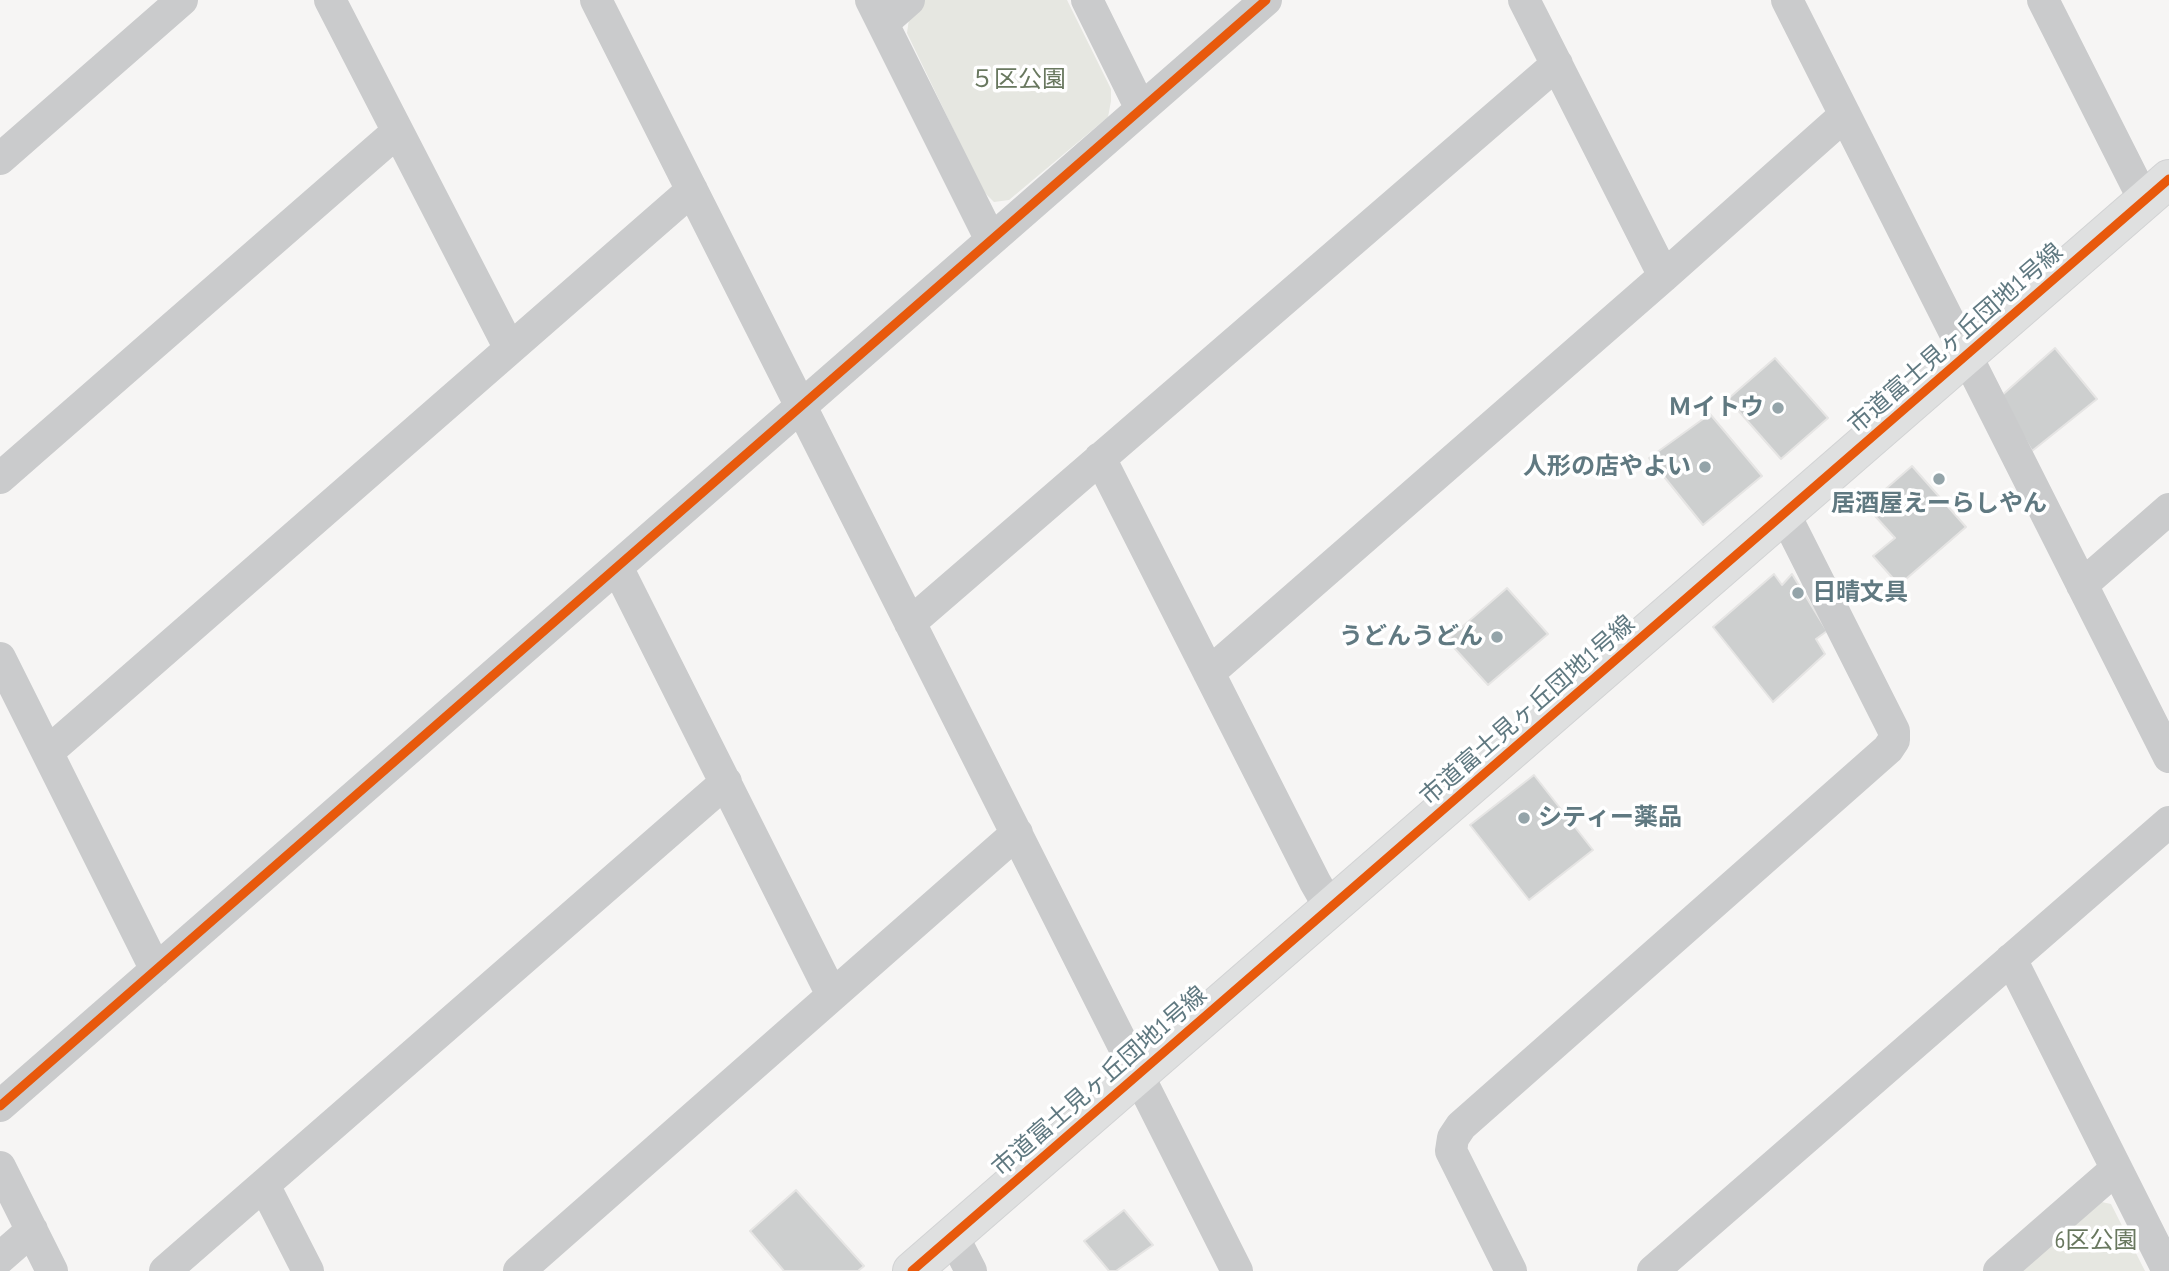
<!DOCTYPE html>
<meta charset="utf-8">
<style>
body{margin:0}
canvas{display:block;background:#f6f5f4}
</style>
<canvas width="2169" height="1271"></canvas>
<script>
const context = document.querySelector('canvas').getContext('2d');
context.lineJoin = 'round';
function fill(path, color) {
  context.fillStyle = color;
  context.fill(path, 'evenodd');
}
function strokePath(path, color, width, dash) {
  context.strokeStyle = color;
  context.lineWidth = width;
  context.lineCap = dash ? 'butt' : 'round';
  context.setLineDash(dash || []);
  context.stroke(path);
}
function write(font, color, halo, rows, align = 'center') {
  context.font = font + ' "PT Sans Narrow","Noto Sans JP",sans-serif';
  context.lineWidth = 7;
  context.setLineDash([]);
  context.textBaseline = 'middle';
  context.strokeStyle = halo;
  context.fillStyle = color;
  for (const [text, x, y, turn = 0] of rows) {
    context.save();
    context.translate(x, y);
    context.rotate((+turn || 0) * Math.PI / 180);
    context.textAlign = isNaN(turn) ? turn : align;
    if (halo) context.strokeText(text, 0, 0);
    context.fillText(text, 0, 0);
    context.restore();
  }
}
const green = new Path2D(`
 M 924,0 L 1067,0 L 1111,89 L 1111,101 L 1108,117 L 1009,200 L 994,202 L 983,191 L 907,33 L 910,12 Z
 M 2097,1201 L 2111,1204 L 2145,1271 L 2017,1271 Z`);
const building = new Path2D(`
 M 2055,348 L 2097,399 L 2032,451 L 2000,397 Z
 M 1775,358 L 1828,418 L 1781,459 L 1728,399 Z
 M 1710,414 L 1762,476 L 1703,525 L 1649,458 Z
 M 1912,466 L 1966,527 L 1899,585 L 1873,556 L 1895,538 L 1866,506 Z
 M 1774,574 L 1782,585 L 1792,574 L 1827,631 L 1816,639 L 1825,654 L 1773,702 L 1713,627 Z
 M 1507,588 L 1548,634 L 1488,685 L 1447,640 Z
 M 1534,775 L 1593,850 L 1529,900 L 1470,825 Z
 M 796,1190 L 864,1266 L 858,1271 L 784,1271 L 750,1231 Z
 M 1124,1210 L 1153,1245 L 1116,1271 L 1109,1271 L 1084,1241 Z`);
const street = new Path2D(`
 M 330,0 L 510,349
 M 596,0 L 1237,1271
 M 871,0 L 991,240
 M 1087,0 L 1141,109
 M 1524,0 L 1664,276
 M 1787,0 L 2169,757
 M 2043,0 L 2144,200
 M 883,23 L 909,0
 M 0,159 L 182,0
 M 1100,458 L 1315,882 L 1330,908
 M 0,478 L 397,132
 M 617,567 L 832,995
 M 2082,585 L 2169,509
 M 910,623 L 1557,64
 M 0,658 L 156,970
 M 1209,673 L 1664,276 L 1845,115
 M 48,752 L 692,190
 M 2011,959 L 2168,1271
 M 0,1106 L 1266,0
 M 0,1167 L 52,1271
 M 264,1185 L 308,1271
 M 953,1236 L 971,1271
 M 0,1258 L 32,1230
 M 165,1271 L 726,782
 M 519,1271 L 1017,833
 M 1511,1271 L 1451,1151 L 1453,1138 L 1461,1126 L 1888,749 L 1894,740 L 1894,731 L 1784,513
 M 1653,1271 L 2169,822
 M 1999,1271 L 2116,1169`);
const secondary = new Path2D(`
 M 912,1271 L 2169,179`);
const cycleway = new Path2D(`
 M 0,1106 L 1266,0
 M 912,1271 L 2169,179`);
const markers = [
 [1778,408,7,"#94a4a9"],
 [1705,467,7,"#94a4a9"],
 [1939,479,7,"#94a4a9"],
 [1798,593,7,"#94a4a9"],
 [1497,637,7,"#94a4a9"],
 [1524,818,7,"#94a4a9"]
];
const parkNames = [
 ["５区公園",1018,80],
 ["6区公園",2096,1241]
];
const streetNames = [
 ["市道富士見ヶ丘団地1号線",1956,339,-41],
 ["市道富士見ヶ丘団地1号線",1528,711,-41],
 ["市道富士見ヶ丘団地1号線",1100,1082,-41]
];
const poiNames = [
 ["Ｍイトウ",1764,408],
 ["人形の店やよい",1691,467],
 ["居酒屋えーらしやん",1939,504,"center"],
 ["日晴文具",1812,593,"left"],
 ["うどんうどん",1483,637],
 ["シティー薬品",1538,818,"left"]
];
fill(green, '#e6e7e1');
fill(building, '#cdcfcf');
strokePath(building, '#e6e5e4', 2);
strokePath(secondary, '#d2d3d4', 40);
strokePath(street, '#cacbcc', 32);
strokePath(secondary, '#dfe0e0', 38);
strokePath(cycleway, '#e8590c', 9);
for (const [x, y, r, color] of markers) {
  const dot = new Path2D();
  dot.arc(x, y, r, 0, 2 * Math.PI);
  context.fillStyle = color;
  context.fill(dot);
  strokePath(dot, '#fff', 2.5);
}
write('24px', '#69785f', '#fff', parkNames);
write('24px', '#607981', '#fff', streetNames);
write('bold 24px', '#607981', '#fff', poiNames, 'right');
</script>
